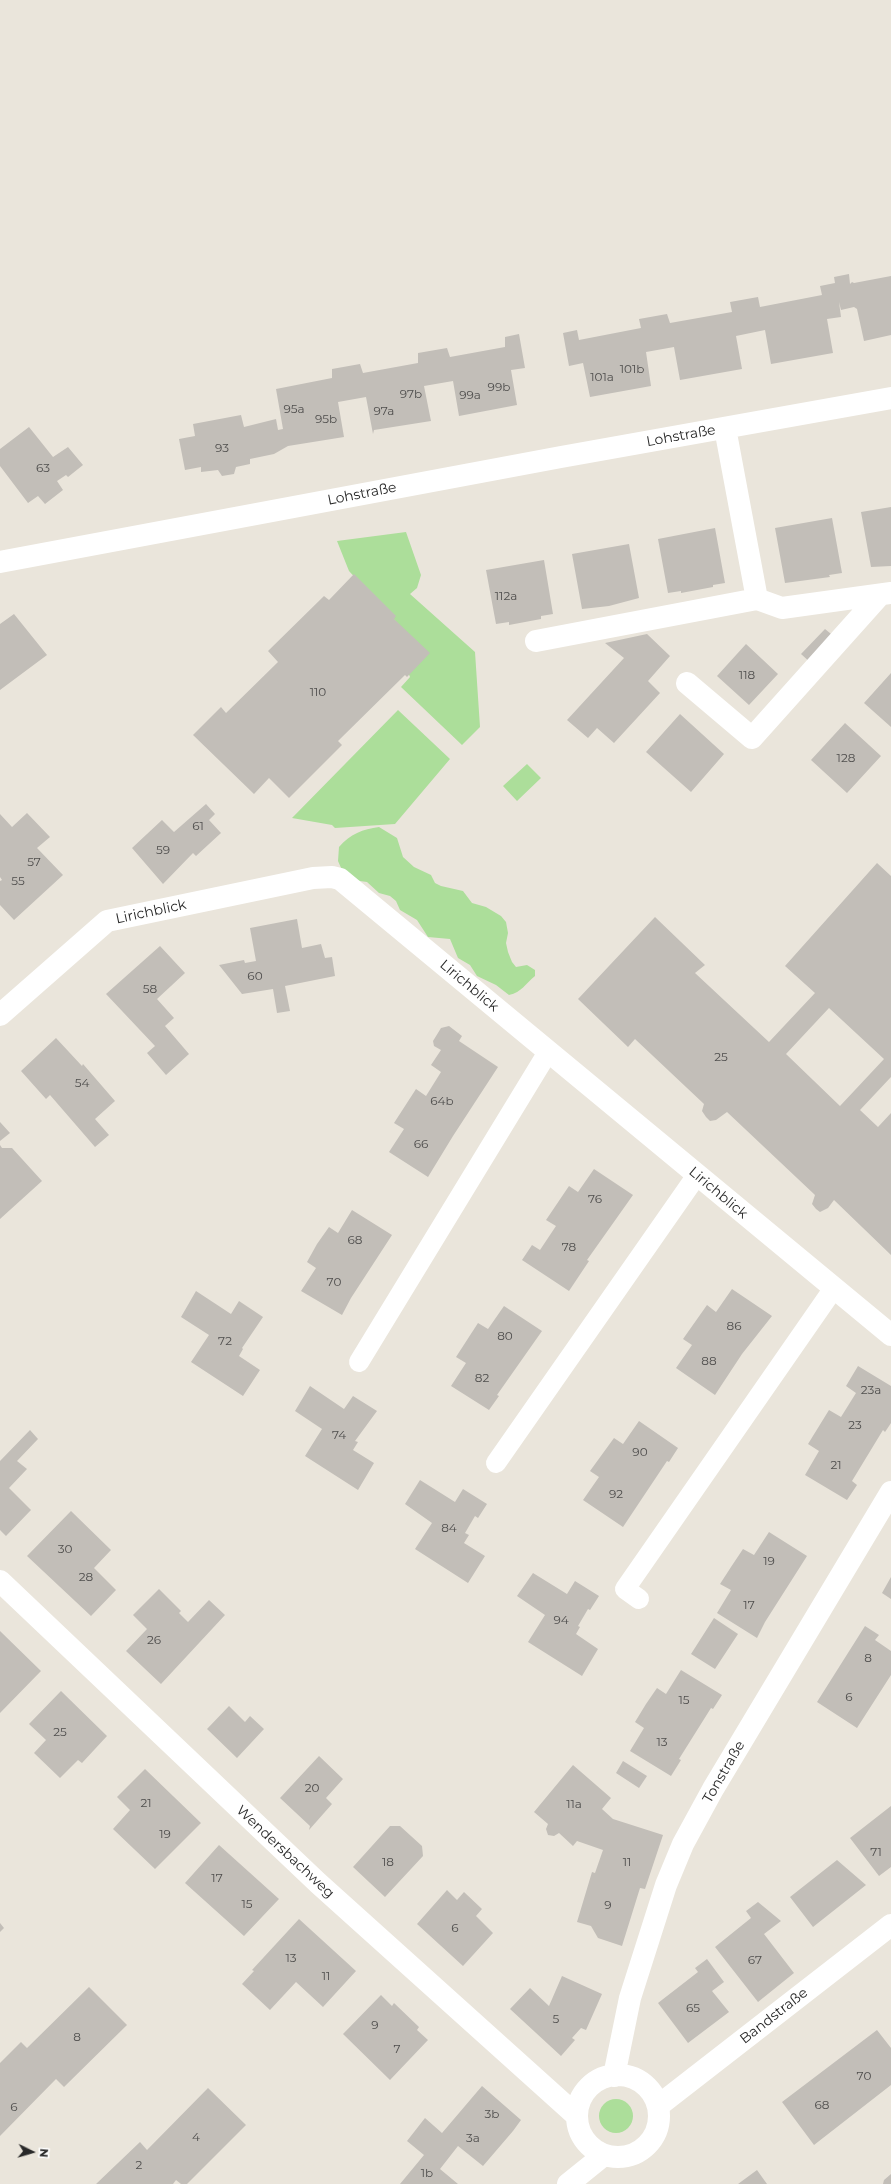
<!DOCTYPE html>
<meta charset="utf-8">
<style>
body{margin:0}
#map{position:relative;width:891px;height:2184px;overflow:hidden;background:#eae5db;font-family:Montserrat,sans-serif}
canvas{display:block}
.north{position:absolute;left:12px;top:2132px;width:40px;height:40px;-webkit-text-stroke:3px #fff;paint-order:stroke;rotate:95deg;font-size:11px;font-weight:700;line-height:16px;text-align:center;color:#292929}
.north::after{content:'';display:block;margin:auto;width:14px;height:18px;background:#292929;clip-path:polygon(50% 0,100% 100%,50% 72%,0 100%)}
</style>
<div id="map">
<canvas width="891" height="2184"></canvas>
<div class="north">N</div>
</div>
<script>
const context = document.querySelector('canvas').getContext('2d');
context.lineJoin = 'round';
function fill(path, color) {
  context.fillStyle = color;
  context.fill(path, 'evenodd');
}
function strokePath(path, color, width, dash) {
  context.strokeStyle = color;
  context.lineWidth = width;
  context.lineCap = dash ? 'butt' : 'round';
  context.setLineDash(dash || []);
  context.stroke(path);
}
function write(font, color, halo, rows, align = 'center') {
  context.font = font + ' Montserrat,sans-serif';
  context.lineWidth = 3;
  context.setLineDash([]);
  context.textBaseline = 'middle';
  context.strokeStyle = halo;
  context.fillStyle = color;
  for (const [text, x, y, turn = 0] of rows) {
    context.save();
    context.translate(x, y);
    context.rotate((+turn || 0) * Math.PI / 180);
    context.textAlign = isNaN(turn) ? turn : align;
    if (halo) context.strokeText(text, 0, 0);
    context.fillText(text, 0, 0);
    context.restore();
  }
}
const green = new Path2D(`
 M 406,532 L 421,575 L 417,588 L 410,594 L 475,652 L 480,727 L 462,745 L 401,687 L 410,677 L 408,672 L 425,653 L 349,571 L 337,541 Z
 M 398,710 L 450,759 L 395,824 L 335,828 L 332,825 L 292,818 Z
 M 527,764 L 541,778 L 517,801 L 503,786 Z
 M 379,827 L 397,838 L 403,857 L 414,867 L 431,875 L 435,883 L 441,886 L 463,891 L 472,903 L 486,907 L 501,916 L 506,922 L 508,933 L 506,943 L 508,952 L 512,962 L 516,967 L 527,965 L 535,970 L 535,976 C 525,984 522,992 509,995 L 496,985 L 477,976 L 470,965 L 458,958 L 450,939 L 428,937 L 417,920 L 400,910 L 396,901 L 390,896 L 379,893 L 367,882 L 346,879 L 338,861 L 339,847 C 350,834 363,829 379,827 Z
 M599 2116a17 17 0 1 1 34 0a17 17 0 1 1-34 0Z`);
const building = new Path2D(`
 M 849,274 L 850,284 L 852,282 L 854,283 L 891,276 L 891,335 L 864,341 L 857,309 L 854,307 L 841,310 L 839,302 L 841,317 L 827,319 L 833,353 L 771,364 L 765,330 L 736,336 L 742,369 L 680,380 L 674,347 L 646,352 L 651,386 L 590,397 L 583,363 L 569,366 L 563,333 L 577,330 L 579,340 L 641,328 L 639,319 L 667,314 L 670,323 L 732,312 L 730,302 L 758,297 L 760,307 L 822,295 L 820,286 L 835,283 L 834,277 Z
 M 519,334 L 525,368 L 511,370 L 517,405 L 459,416 L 453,381 L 424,386 L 431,421 L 374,430 L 373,434 L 366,397 L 338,402 L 344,437 L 288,446 L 274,454 L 250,459 L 250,464 L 236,467 L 234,474 L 222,476 L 218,470 L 201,472 L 201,467 L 185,470 L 179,439 L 195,436 L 193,424 L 241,415 L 244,427 L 276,419 L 278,430 L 283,429 L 276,389 L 332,378 L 332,369 L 360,364 L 363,373 L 418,363 L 418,353 L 447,348 L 450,357 L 505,347 L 505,337 Z
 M 29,427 L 53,457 L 68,447 L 83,465 L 68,477 L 66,475 L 57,481 L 63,490 L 45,504 L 38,496 L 28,503 L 0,466 L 0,449 Z
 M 891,507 L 891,566 L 871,567 L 861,512 Z
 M 832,518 L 842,573 L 829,575 L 830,577 L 785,583 L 775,528 Z
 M 715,528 L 725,583 L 713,585 L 713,587 L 681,593 L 681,591 L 668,593 L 658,539 Z
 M 629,544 L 639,598 L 609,606 L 582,609 L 572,554 Z
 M 544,560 L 553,614 L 541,616 L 541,619 L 509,625 L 509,622 L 496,624 L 486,570 Z
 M 354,574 L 396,616 L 394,619 L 430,653 L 407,677 L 405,675 L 338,741 L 342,745 L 289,798 L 269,778 L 254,794 L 193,735 L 221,707 L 226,713 L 278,662 L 268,651 L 324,596 L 329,600 Z
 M 14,614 L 47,655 L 0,690 L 0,624 Z
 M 825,629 L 836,638 L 812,664 L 801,654 Z
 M 647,634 L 670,656 L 648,681 L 660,693 L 614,743 L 597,728 L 588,738 L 567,720 L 624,658 L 605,643 Z
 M 746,644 L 778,674 L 749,705 L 717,676 Z
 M 891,673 L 891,727 L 864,703 Z
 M 680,714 L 724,754 L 691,792 L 646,752 Z
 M 845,723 L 881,756 L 847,793 L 811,760 Z
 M 206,804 L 215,814 L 209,820 L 221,833 L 196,856 L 193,853 L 163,884 L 132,848 L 162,820 L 174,832 Z
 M 27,813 L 50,837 L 37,848 L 63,875 L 14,920 L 0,905 L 0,881 L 2,880 L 0,877 L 0,814 L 12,827 Z
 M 877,863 L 891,876 L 891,1077 L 860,1110 L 878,1127 L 891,1113 L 891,1255 L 834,1200 L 828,1208 L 820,1212 L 816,1209 L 812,1204 L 815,1195 L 727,1112 L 716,1120 L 710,1121 L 706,1117 L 702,1111 L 704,1104 L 635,1039 L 628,1047 L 578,999 L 655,917 L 705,965 L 695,973 L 769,1042 L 815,993 L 785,966 ZM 829,1008 L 884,1059 L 840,1106 L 786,1054 Z
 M 297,919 L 302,948 L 321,944 L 325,958 L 332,957 L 335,976 L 285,986 L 290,1011 L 277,1013 L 273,989 L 242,994 L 219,965 L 244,960 L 245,963 L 256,961 L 250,928 Z
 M 160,946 L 185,973 L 157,999 L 174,1018 L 165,1026 L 189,1054 L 166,1075 L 147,1053 L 155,1046 L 106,994 Z
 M 449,1026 L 462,1036 L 459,1041 L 498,1067 L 453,1136 L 428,1177 L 389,1152 L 404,1129 L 394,1123 L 416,1089 L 426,1096 L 441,1072 L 431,1065 L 441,1050 L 434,1046 L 433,1041 L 441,1028 Z
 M 56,1038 L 82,1066 L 83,1064 L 115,1101 L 95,1119 L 109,1135 L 95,1147 L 50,1095 L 46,1099 L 21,1071 Z
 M 0,1122 L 10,1133 L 0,1141 Z
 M 0,1145 L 2,1148 L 12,1148 L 42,1181 L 0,1219 Z
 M 594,1169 L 633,1195 L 587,1260 L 589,1261 L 569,1291 L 522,1260 L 532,1245 L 540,1250 L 556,1226 L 546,1220 L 569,1186 L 578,1192 Z
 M 352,1210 L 392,1235 L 351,1298 L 342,1315 L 301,1291 L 316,1268 L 307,1262 L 317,1244 L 329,1227 L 338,1233 Z
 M 732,1289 L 772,1316 L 742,1354 L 715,1395 L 676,1368 L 692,1345 L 683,1339 L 707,1305 L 716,1312 Z
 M 196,1291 L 231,1314 L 239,1301 L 263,1317 L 242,1348 L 243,1349 L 239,1356 L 260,1370 L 243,1396 L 191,1362 L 209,1335 L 181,1317 Z
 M 504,1306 L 542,1331 L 497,1395 L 499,1396 L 489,1410 L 451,1386 L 466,1363 L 456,1357 L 478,1323 L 488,1329 Z
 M 858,1366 L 891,1386 L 891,1423 L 885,1432 L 883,1430 L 852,1481 L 857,1485 L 847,1500 L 805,1475 L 819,1451 L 808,1444 L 829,1410 L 841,1417 L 856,1393 L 846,1386 Z
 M 310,1386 L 344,1409 L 353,1396 L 377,1411 L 355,1441 L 358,1442 L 353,1450 L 374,1463 L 358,1490 L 305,1456 L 322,1429 L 295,1411 Z
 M 639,1421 L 678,1448 L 669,1462 L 667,1461 L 623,1527 L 583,1500 L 599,1477 L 590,1471 L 614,1438 L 623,1444 Z
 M 30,1430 L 38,1439 L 17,1461 L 27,1469 L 9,1488 L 31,1510 L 6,1536 L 0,1530 L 0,1461 Z
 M 420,1480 L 455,1502 L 463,1489 L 487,1504 L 478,1518 L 475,1516 L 465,1533 L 469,1535 L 464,1543 L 485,1556 L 468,1583 L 415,1549 L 432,1523 L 405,1504 Z
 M 71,1511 L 111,1550 L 94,1568 L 116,1590 L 91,1616 L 27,1556 Z
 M 769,1532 L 807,1556 L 765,1622 L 757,1638 L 717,1613 L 731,1590 L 720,1584 L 731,1567 L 743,1549 L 754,1555 Z
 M 533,1573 L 567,1594 L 575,1581 L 599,1596 L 590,1610 L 588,1609 L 578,1626 L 580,1627 L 576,1634 L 598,1649 L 582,1676 L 528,1642 L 545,1615 L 517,1596 Z
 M 891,1577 L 891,1599 L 882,1593 Z
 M 159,1589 L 181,1611 L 179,1613 L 188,1622 L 209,1600 L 225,1615 L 161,1684 L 126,1651 L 147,1629 L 133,1615 Z
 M 714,1618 L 738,1634 L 715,1669 L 691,1654 Z
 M 865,1626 L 879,1635 L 875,1640 L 891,1651 L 891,1675 L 857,1728 L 817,1702 Z
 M 0,1631 L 41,1671 L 0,1713 Z
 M 681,1670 L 722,1695 L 713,1709 L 711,1708 L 679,1759 L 681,1760 L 671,1776 L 630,1751 L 644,1728 L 635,1722 L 646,1704 L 657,1688 L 666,1694 Z
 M 61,1691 L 107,1736 L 82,1763 L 78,1760 L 60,1778 L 34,1753 L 46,1740 L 29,1724 Z
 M 229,1706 L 245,1722 L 250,1716 L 264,1729 L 237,1758 L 207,1729 Z
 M 319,1756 L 343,1779 L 326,1798 L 332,1804 L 309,1830 L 310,1826 L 280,1798 Z
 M 623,1761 L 647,1776 L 639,1788 L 616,1773 Z
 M 573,1765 L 611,1798 L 602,1809 L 613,1819 L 663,1835 L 645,1889 L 640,1888 L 622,1946 L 598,1938 L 591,1926 L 577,1922 L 592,1872 L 595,1873 L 603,1850 L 577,1841 L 573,1846 L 559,1833 L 554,1836 L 548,1835 L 546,1829 L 548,1824 L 534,1812 Z
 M 145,1769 L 201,1823 L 155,1869 L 113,1829 L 130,1810 L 117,1797 Z
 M 891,1806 L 891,1867 L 879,1876 L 850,1838 Z
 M 390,1826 L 400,1826 L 422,1846 L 423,1856 L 385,1897 L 353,1867 Z
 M 219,1845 L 279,1899 L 244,1936 L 185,1883 Z
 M 837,1860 L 866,1885 L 813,1927 L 790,1897 Z
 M 447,1890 L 457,1900 L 464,1892 L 482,1909 L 476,1916 L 493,1933 L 463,1966 L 417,1924 Z
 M 758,1902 L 781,1921 L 764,1934 L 794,1973 L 758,2002 L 715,1947 L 751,1918 L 746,1911 Z
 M 299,1919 L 356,1971 L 323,2007 L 296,1982 L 270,2010 L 242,1984 L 254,1971 L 252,1970 Z
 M 0,1923 L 4,1928 L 0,1932 Z
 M 707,1959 L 724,1982 L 712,1991 L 729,2012 L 688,2043 L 658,2003 L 698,1972 L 695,1968 Z
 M 562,1976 L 602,1994 L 586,2030 L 581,2028 L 572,2038 L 575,2040 L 561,2056 L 510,2009 L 530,1988 L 549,2006 Z
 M 89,1987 L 127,2025 L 64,2087 L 56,2079 L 0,2136 L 0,2063 L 21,2042 L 27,2048 Z
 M 381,1995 L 392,2006 L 394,2003 L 419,2027 L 417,2030 L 428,2040 L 390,2080 L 343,2034 Z
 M 877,2030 L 891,2048 L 891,2085 L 814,2145 L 782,2102 Z
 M 482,2086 L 521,2120 L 513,2131 L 483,2166 L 458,2146 L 440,2169 L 458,2184 L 400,2184 L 424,2155 L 407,2141 L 425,2118 L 442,2133 Z
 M 208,2088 L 246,2125 L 187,2184 L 181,2184 L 176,2180 L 173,2184 L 96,2184 L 140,2142 L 147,2150 Z
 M 757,2170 L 767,2184 L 738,2184 Z
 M 891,2174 L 891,2184 L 883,2184 L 884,2180 Z`);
const service = new Path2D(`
 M 359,1362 L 548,1052
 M 496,1463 L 697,1175
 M 639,1599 L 625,1589 L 834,1288`);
const minor = new Path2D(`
 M 725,428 L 757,599 L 782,608 L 891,593
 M 0,562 L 561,457 L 891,398
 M 536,641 L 757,599
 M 687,683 L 752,738 L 880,595
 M 0,1015 L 107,921 L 313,878 L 332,877 L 340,879 L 891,1335
 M 0,1581 L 318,1883 L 577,2116
 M577 2116a41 41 0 1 1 82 0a41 41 0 1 1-82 0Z
 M 614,2076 L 630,1998 L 666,1885 L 683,1844 L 713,1789 L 891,1492
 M 658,2106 L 891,1925
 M 568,2184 L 604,2155`);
const numberNames = [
 ["101b",632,369],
 ["101a",602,377],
 ["99b",499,387],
 ["97b",411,394],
 ["99a",470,395],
 ["95a",294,409],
 ["97a",384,411],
 ["95b",326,419],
 ["93",222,448],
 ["63",43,468],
 ["112a",506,596],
 ["118",747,675],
 ["110",318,692],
 ["128",846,758],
 ["61",198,826],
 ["59",163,850],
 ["57",34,862],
 ["55",18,881],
 ["60",255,976],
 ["58",150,989],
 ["25",721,1057],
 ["54",82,1083],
 ["64b",442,1101],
 ["66",421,1144],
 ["76",595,1199],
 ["68",355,1240],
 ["78",569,1247],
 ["70",334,1282],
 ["86",734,1326],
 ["80",505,1336],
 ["72",225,1341],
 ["88",709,1361],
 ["82",482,1378],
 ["23a",871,1390],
 ["23",855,1425],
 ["74",339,1435],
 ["90",640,1452],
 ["21",836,1465],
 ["92",616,1494],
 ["84",449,1528],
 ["30",65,1549],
 ["19",769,1561],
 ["28",86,1577],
 ["17",749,1605],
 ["94",561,1620],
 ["26",154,1640],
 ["8",868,1658],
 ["6",849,1697],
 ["15",684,1700],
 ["25",60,1732],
 ["13",662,1742],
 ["20",312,1788],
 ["21",146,1803],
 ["11a",574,1804],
 ["19",165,1834],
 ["71",876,1852],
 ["18",388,1862],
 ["11",627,1862],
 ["17",217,1878],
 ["15",247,1904],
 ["9",608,1905],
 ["6",455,1928],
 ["13",291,1958],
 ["67",755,1960],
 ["11",326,1976],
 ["65",693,2008],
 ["5",556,2019],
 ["9",375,2025],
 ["8",77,2037],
 ["7",397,2049],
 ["70",864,2076],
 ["68",822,2105],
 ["6",14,2107],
 ["3b",492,2114],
 ["4",196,2137],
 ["3a",473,2138],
 ["2",139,2165],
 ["1b",427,2173]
];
const streetNames = [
 ["Lohstraße",681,436,-10],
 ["Lohstraße",362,494,-11],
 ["Lirichblick",151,912,-12],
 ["Lirichblick",469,986,40],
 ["Lirichblick",718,1193,40],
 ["Tonstraße",724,1772,-60],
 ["Wendersbachweg",285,1852,43],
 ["Bandstraße",774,2016,-38]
];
fill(green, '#acde9a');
fill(building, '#c2beb8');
strokePath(service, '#fff', 20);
strokePath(minor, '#fff', 22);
write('12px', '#4f4e4d', null, numberNames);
write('14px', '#292929', '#fff', streetNames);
</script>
